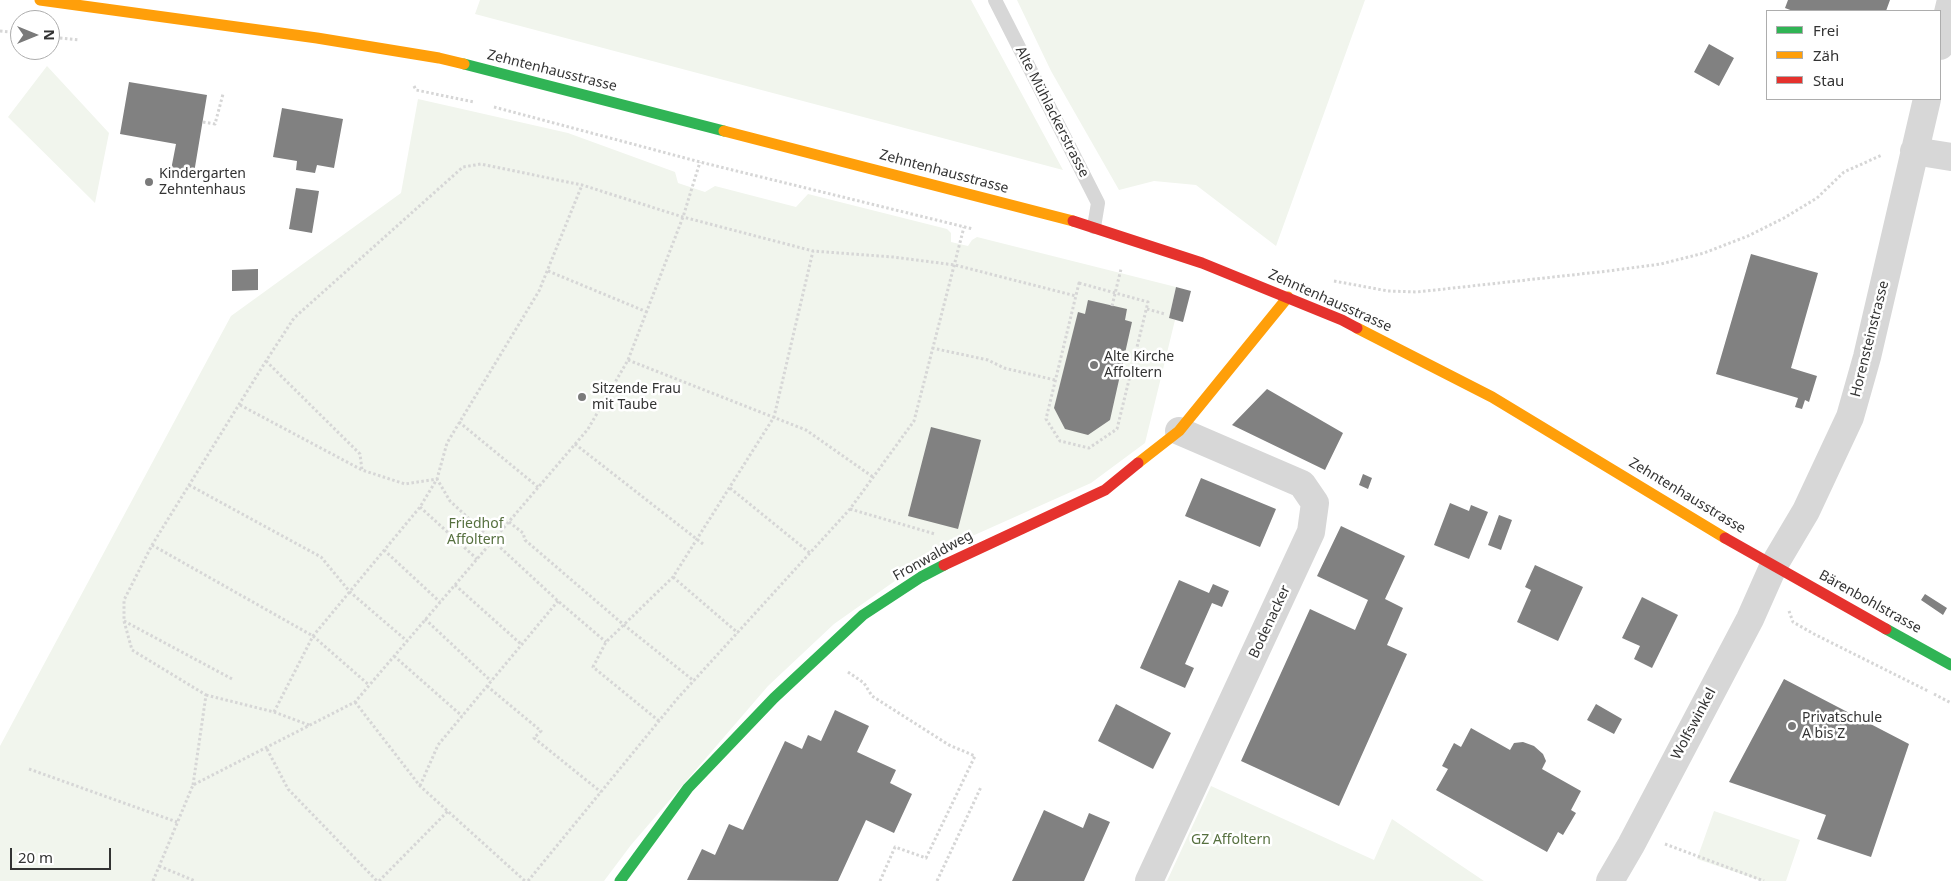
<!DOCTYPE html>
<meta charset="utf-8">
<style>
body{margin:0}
#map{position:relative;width:1951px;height:881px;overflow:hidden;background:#fff;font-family:"Noto Sans",sans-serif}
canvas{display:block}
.legend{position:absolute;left:1766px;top:10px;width:175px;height:90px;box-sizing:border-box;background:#fff;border:1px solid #adadad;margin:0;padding:6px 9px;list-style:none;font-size:15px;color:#333}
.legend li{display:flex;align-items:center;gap:10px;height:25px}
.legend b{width:25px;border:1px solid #adadad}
.north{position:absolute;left:10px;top:10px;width:50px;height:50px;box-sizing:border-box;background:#fff;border:1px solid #adadad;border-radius:50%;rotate:90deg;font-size:14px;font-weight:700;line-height:20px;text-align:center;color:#333}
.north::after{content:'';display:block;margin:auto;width:18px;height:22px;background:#7a7a7a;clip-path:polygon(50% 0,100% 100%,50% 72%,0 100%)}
.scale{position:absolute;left:10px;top:848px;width:101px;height:22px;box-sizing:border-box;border:2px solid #333;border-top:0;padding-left:6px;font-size:15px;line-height:18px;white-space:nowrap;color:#333;-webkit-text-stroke:4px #fff;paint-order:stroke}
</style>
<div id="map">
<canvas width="1951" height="881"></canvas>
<ul class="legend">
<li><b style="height:6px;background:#30b455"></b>Frei</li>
<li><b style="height:6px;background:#ff9f0a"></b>Zäh</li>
<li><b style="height:6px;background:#e5322d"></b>Stau</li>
</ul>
<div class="north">N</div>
<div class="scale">20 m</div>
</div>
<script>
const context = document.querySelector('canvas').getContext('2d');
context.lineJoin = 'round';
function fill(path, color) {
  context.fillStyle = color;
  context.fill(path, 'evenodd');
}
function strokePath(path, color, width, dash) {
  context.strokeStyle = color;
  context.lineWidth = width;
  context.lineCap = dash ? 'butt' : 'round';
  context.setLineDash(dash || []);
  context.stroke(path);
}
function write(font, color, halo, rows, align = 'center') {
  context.font = font + ' "Noto Sans",sans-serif';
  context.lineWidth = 5;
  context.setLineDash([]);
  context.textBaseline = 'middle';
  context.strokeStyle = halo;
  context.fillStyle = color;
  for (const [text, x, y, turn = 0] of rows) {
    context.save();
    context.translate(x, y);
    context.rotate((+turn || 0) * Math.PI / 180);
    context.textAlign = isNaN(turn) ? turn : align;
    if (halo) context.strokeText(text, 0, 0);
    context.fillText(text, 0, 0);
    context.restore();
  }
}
const green = new Path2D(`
 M 480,0 L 971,0 L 1063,170 L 475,14 Z
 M 1017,0 L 1365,0 L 1276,246 L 1196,185 L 1154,181 L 1119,190 L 1051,71 Z
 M 47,66 L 109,133 L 95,203 L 8,117 Z
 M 418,99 L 568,133 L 675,172 L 678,183 L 705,192 L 715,186 L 796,207 L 808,194 L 947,229 L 951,233 L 951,242 L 968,246 L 972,240 L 977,237 L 1176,287 L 1169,318 L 1175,320 L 1145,443 L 1091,483 L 970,537 L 926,559 L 834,624 L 768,686 L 631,845 L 604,881 L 0,881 L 0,746 L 231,316 L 401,193 Z
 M 1211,786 L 1374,860 L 1392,819 L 1484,881 L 1167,881 Z
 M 1714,811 L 1800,840 L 1786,881 L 1762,881 L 1697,859 Z`);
const building = new Path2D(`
 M 1788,0 L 1890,0 L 1886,11 L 1793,11 L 1785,8 Z
 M 1709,44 L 1734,58 L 1719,86 L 1694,72 Z
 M 129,82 L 207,95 L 193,179 L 170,175 L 176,144 L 120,134 Z
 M 282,108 L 343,119 L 334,168 L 317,165 L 315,173 L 296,170 L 297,161 L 273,157 Z
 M 296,188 L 319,191 L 312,233 L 289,229 Z
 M 1751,254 L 1818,273 L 1791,368 L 1817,376 L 1809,402 L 1805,400 L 1802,409 L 1795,407 L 1798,398 L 1716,374 Z
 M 258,269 L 258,290 L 232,291 L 232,270 Z
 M 1176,287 L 1191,291 L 1183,322 L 1169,318 Z
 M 1088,300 L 1127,309 L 1125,320 L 1132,322 L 1110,420 L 1088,435 L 1065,429 L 1054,408 L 1078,312 L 1085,314 Z
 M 1267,389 L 1343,433 L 1325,470 L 1232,425 Z
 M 931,427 L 981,440 L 958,529 L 908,516 Z
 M 1363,474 L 1372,478 L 1368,489 L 1359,485 Z
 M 1201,478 L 1276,509 L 1260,547 L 1185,516 Z
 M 1450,503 L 1469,511 L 1471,505 L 1488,512 L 1469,559 L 1434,545 Z
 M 1499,515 L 1512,520 L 1501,550 L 1488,545 Z
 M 1341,526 L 1405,556 L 1385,599 L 1403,608 L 1387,645 L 1407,654 L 1339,806 L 1241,761 L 1310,609 L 1355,630 L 1368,600 L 1317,576 Z
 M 1535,565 L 1583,587 L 1558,641 L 1517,622 L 1531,590 L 1525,587 Z
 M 1179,580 L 1209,593 L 1213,584 L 1229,591 L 1222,607 L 1212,603 L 1185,664 L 1194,668 L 1185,688 L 1140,668 Z
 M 1925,594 L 1947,608 L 1943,615 L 1921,600 Z
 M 1642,597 L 1678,615 L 1652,668 L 1634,659 L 1640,646 L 1622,638 Z
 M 1784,679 L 1909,744 L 1871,857 L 1817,839 L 1826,815 L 1729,782 Z
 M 1116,704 L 1171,733 L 1153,769 L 1098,741 Z
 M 1596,704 L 1622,719 L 1614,734 L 1587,720 Z
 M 835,710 L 869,726 L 857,752 L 896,770 L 890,783 L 912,794 L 894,833 L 866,820 L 838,881 L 687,880 L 702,849 L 715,855 L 729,824 L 743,830 L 785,741 L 802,749 L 808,735 L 821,741 Z
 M 1471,728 L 1510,750 L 1514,743 L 1523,742 L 1534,746 L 1543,754 L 1546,761 L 1542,769 L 1581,791 L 1571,810 L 1576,813 L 1563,835 L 1558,832 L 1547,852 L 1436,790 L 1448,769 L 1442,766 L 1454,743 L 1461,747 Z
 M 1044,810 L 1083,828 L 1089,813 L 1110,822 L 1084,881 L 1012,881 Z`);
const path = new Path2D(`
 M 0,31 L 20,33
 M 50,37 L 79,40
 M 414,86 L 416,90 L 474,102
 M 494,107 L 700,162 L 973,229
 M 203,122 L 215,124 L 223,94
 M 548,271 L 647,312
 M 1334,281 L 1388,291 L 1417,292 L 1608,271 L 1661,264 L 1704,253 L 1748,236 L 1784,218 L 1817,198 L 1844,172 L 1882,155
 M 1079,283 L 1148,302 L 1117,429 L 1089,448 L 1060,441 L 1046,419 Z
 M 1112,306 L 1121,269
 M 1147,309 L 1165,314
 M 932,348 L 988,360 L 1004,368 L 1055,380
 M 628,360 L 806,430 L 873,477
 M 266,361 L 360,454 L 362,470
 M 240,405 L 362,470 L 405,484 L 437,479 L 450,501 L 558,601 L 606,642
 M 459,422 L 538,487
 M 575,444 L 703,544
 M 189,485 L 321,557 L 350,592 L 407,641
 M 730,488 L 810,553
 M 420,507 L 477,559
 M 850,509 L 935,534
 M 509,522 L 523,533 L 525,540 L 624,625 L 694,681
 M 152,545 L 313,636 L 369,685
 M 384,550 L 440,602
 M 673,577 L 738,633
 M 455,585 L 522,645
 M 1789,611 L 1793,622 L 1814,634 L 1928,691
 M 425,619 L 491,681
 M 124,621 L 234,680
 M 394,656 L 462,716
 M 848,672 L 864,683 L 872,696 L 949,745 L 975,756 L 926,858 L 895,847 L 880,881
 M 487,686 L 541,731 L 534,738 L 601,792
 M 1934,694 L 1951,703
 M 206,695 L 274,712 L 309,725
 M 355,702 L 420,786 L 525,881
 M 274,712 L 313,636 L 420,507 L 437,479 L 447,443 L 539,291 L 582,185
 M 659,721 L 593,667 L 606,642 L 673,577 L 774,417 L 813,251
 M 267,749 L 288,789 L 377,881
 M 29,769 L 177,822
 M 193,785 L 206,695 L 132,650 L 124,621 L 124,600 L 152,545 L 266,361 L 294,318 L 463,167 L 481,164 L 582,185 L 683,217 L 813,251 L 893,257 L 955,265 L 1076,296
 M 420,786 L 438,745 L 558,601
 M 1665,844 L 1764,881
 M 159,866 L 195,881
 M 153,881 L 193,785 L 355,702 L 588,429 L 628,360 L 683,217 L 700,162
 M 379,881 L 448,811
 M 528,881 L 677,699 L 850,509 L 914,421 L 964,227
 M 937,881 L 981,787`);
const lane = new Path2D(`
 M 995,0 L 1098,203 L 1094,227`);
const street = new Path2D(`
 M 1940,46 L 1951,0
 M 1914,151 L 1951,157
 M 1149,881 L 1311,532 L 1315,503 L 1302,484 L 1179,431
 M 1610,881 L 1631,845 L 1750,619 L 1774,565 L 1806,511 L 1850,417 L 1867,357 L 1927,99`);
const fast = new Path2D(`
 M 464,64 L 724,131
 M 1886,629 L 1951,665
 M 620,881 L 688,788 L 774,698 L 863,615 L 921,577 L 944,565`);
const slow = new Path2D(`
 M 40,0 L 317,38 L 439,58 L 464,64
 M 724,131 L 1073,221
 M 1357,328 L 1492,397 L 1725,538
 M 1138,463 L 1179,431 L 1288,297`);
const jam = new Path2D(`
 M 1073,221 L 1202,263 L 1342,320 L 1357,328
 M 1725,538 L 1886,629
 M 944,565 L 1105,490 L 1138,463`);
const markers = [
 [149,182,5,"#7a7a7a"],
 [1094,365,5,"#7a7a7a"],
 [582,397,5,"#7a7a7a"],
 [1792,726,5,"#7a7a7a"]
];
const streetNames = [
 ["Zehntenhausstrasse",552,71,14],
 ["Alte Mühlackerstrasse",1052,112,63],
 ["Zehntenhausstrasse",944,172,15],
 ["Zehntenhausstrasse",1330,301,24],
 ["Horensteinstrasse",1870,339,-76],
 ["Zehntenhausstrasse",1687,496,31],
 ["Fronwaldweg",933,556,-29],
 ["Bärenbohlstrasse",1870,602,29],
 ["Bodenacker",1270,622,-65],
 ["Wolfswinkel",1694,724,-62]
];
const poiNames = [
 ["Kindergarten",159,174],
 ["Zehntenhaus",159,190],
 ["Alte Kirche",1104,357],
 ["Affoltern",1104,373],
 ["Sitzende Frau",592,389],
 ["mit Taube",592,405],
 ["Privatschule",1802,718],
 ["A bis Z",1802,734]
];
const parkNames = [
 ["Friedhof",476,524],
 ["Affoltern",476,540],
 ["GZ Affoltern",1231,840]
];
fill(green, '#f1f5ed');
fill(building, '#818181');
strokePath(path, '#d6d6d6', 3, [2.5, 2.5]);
strokePath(lane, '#d7d7d7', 14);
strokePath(street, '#d7d7d7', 28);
strokePath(fast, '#30b455', 11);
strokePath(slow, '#ff9f0a', 11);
strokePath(jam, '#e5322d', 11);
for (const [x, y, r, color] of markers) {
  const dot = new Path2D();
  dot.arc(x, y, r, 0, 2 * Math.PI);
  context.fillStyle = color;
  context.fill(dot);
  strokePath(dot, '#fff', 2);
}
write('14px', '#333', '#fff', streetNames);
write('14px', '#333', '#fff', poiNames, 'left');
write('14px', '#56703f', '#fff', parkNames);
</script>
